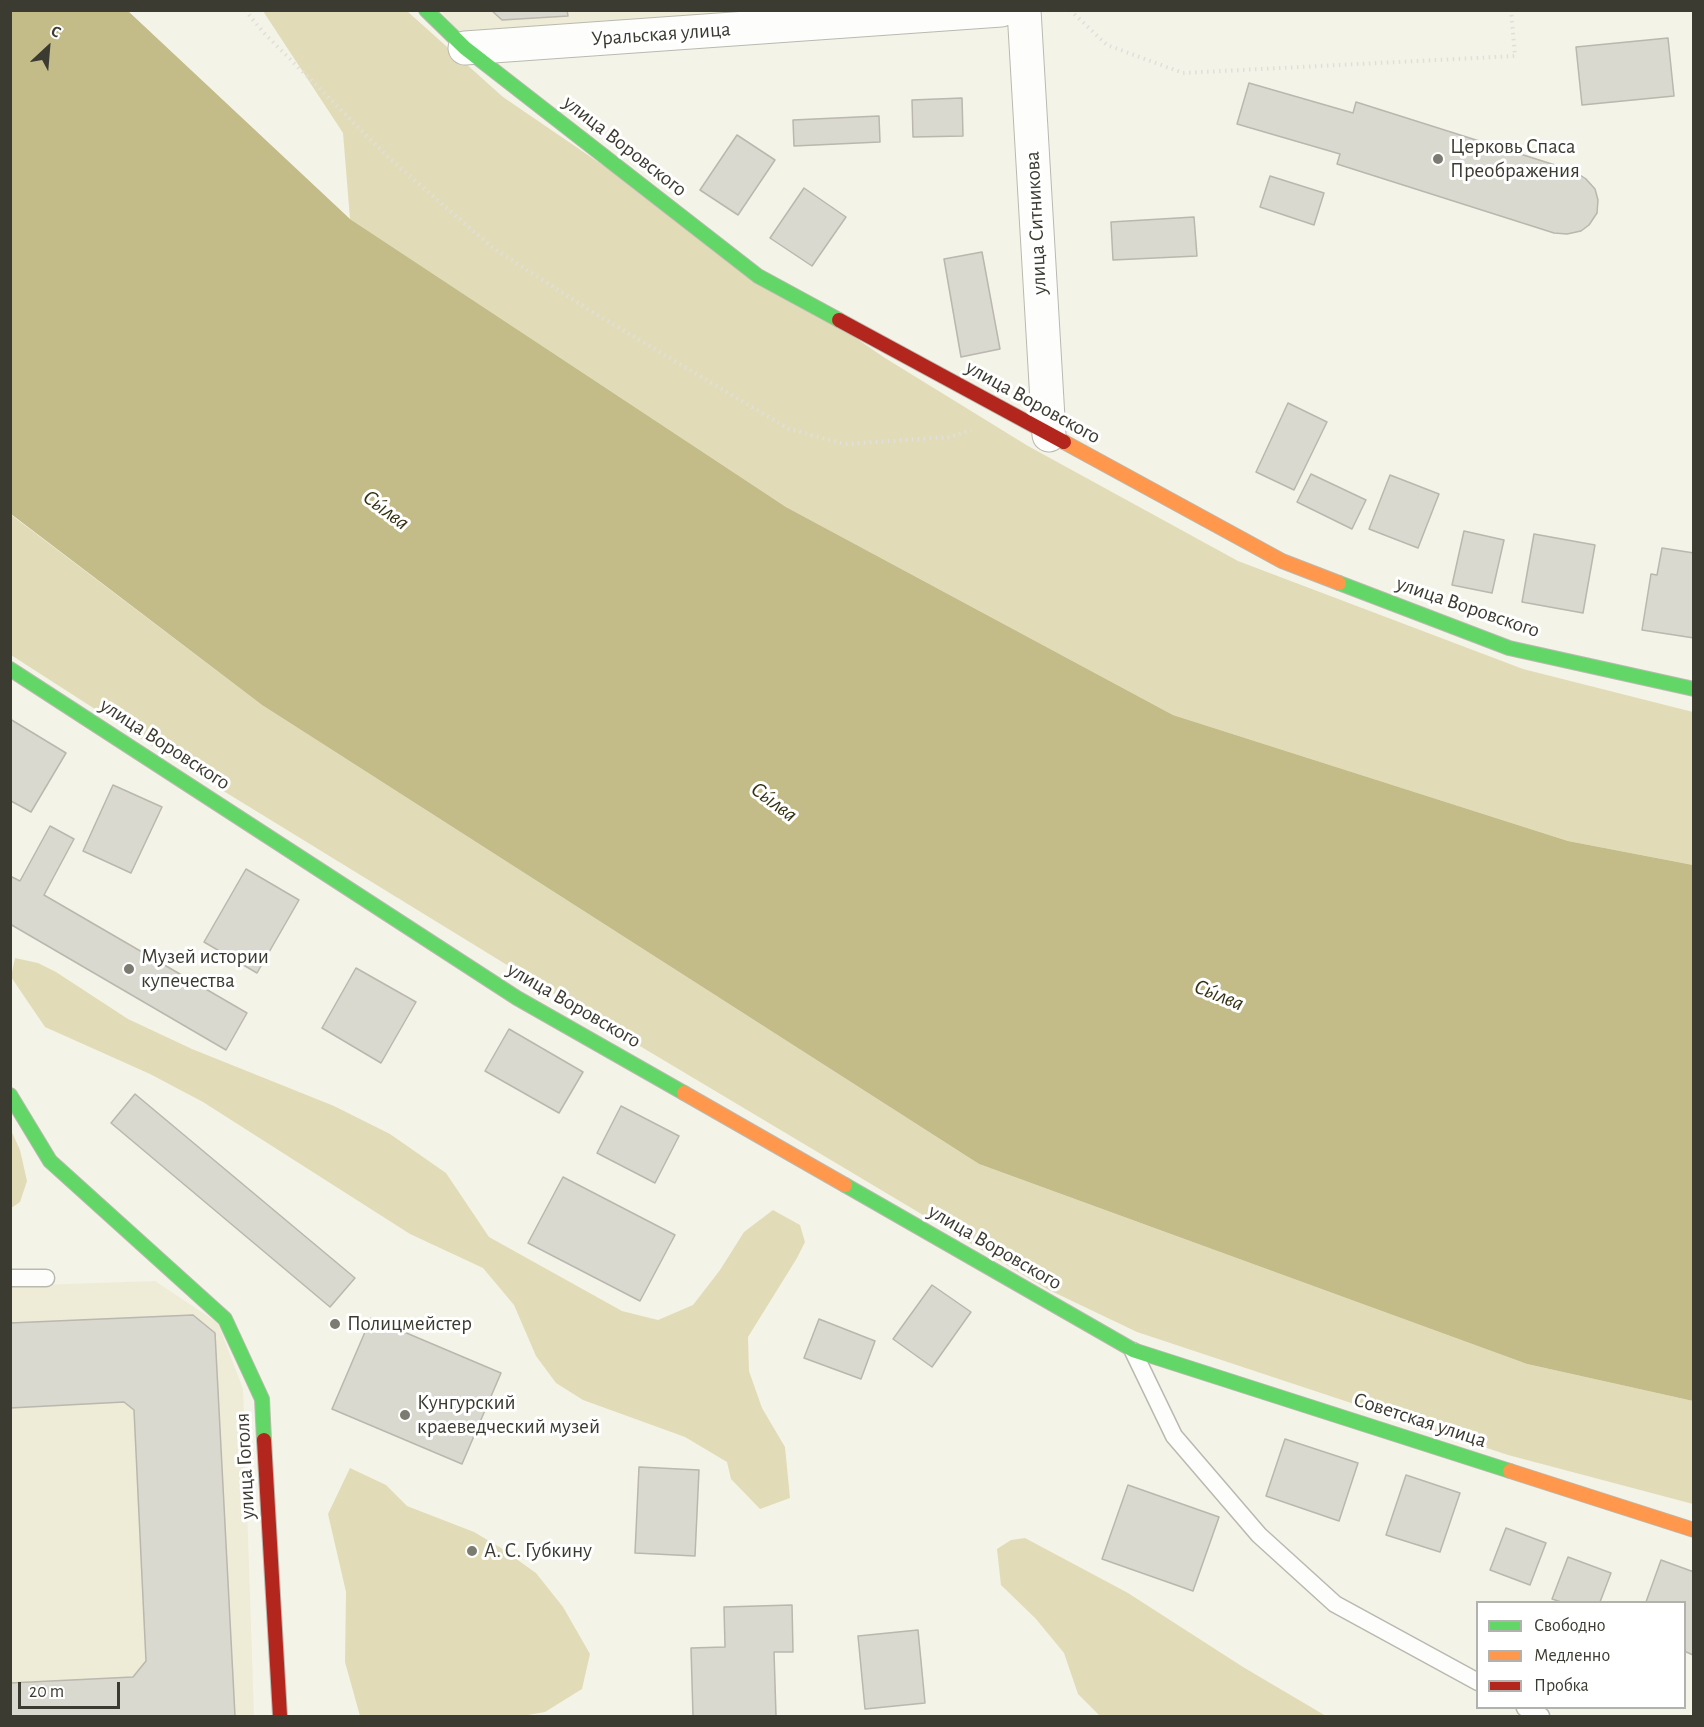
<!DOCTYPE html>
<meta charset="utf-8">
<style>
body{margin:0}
#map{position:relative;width:1704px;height:1727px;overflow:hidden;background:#f4f3e7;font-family:"Alegreya Sans",sans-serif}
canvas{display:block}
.frame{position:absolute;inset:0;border:12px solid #3c3b32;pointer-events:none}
.legend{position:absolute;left:1476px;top:1601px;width:210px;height:108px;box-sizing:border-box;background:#fff;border:2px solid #b1b1ad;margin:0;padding:8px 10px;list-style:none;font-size:18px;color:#3c3b32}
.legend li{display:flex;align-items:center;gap:12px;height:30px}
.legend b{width:30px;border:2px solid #b1b1ad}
.north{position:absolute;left:18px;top:18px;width:60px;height:60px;-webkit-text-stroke:4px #fff;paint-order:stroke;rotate:26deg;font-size:16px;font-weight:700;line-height:24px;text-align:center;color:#3c3b32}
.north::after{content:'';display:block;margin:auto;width:21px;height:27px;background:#3c3b32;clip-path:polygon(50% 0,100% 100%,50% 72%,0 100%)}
.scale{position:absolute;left:18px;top:1682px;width:102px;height:27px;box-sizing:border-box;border:3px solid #3c3b32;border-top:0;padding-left:8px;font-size:18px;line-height:21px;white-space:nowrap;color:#3c3b32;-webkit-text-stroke:4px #fff;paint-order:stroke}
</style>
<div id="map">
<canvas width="1704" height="1727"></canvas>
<div class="frame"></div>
<ul class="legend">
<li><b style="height:8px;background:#63d668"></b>Свободно</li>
<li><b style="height:8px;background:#ff974d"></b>Медленно</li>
<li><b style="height:8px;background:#b3261e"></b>Пробка</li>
</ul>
<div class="north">С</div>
<div class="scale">20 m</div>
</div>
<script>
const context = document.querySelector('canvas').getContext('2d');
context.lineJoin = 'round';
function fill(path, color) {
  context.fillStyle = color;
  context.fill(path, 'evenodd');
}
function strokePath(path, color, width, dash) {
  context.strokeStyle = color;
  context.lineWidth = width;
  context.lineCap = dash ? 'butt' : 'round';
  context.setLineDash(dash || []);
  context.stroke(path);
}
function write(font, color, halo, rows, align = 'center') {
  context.font = font + ' "Alegreya Sans",sans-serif';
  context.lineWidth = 6;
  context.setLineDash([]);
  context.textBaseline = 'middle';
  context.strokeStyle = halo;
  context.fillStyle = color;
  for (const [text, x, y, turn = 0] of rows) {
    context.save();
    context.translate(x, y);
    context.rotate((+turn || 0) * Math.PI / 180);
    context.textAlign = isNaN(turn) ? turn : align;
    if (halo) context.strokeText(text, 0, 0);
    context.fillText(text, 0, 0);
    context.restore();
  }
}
const built = new Path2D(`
 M 725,10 L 727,21 L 467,43 L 441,11 Z
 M 155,1281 L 218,1323 L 243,1389 L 254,1716 L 11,1716 L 10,1286 Z`);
const green = new Path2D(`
 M 263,11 L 407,11 L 503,97 L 885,358 L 1028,446 L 1238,561 L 1523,669 L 1693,712 L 1693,865 L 1568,841 L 1173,715 L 786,507 L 350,219 L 343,133 Z
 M 10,514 L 262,705 L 979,1164 L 1527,1364 L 1693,1401 L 1693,1504 L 1508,1455 L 1137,1332 L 1047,1289 L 613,1030 L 199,776 L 11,655 Z
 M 15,958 L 38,963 L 56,972 L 128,1019 L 192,1049 L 334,1106 L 390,1134 L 446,1173 L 489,1237 L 622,1311 L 658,1320 L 693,1305 L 720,1270 L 744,1232 L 773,1210 L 800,1225 L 805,1242 L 797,1258 L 748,1337 L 749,1371 L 762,1408 L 785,1447 L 790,1498 L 760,1509 L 731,1479 L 727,1462 L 685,1437 L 583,1400 L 556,1383 L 536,1356 L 514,1305 L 483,1268 L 410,1234 L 203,1102 L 150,1074 L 45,1027 L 11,977 Z
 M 10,1128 L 20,1150 L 27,1181 L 20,1202 L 11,1208 Z
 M 350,1468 L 386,1485 L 407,1506 L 474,1532 L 501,1548 L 536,1573 L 563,1607 L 590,1654 L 582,1689 L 545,1712 L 522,1716 L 360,1716 L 345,1662 L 346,1592 L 328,1514 Z
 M 1025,1538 L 1128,1593 L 1243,1667 L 1326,1716 L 1100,1716 L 1078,1694 L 1064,1653 L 1036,1619 L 1001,1585 L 997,1549 L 1011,1540 Z`);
const water = new Path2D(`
 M 10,11 L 128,11 L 350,219 L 786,507 L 1173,715 L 1568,841 L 1693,865 L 1693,1401 L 1527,1364 L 979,1164 L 262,705 L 11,514 Z`);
const building = new Path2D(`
 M 491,10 L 567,10 L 568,16 L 502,20 Z
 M 1668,38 L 1674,96 L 1582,105 L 1576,47 Z
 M 1249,83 L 1353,113 L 1356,102 L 1574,171 L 1586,179 L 1595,189 L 1598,200 L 1597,213 L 1589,225 L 1581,231 L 1567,234 L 1554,233 L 1337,164 L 1340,154 L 1237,124 Z
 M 962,98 L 963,136 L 913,137 L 912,100 Z
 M 879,116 L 880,142 L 794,146 L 793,120 Z
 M 737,135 L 775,160 L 738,215 L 700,190 Z
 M 1270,176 L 1324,193 L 1314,225 L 1260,207 Z
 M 804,188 L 846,217 L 812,266 L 770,238 Z
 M 1194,217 L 1197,256 L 1113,260 L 1111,222 Z
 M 982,252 L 1000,349 L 961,357 L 944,259 Z
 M 1288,403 L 1327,422 L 1294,490 L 1256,472 Z
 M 1311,474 L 1366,500 L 1352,529 L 1297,502 Z
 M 1390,475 L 1439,494 L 1418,548 L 1369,529 Z
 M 1464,531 L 1504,540 L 1492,593 L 1452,585 Z
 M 1534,534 L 1595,545 L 1583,613 L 1522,602 Z
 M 1662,548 L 1694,553 L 1694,638 L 1642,630 L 1651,574 L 1657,575 Z
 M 10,719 L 66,753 L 31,812 L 11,801 L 10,802 Z
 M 113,785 L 162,807 L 131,873 L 83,851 Z
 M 50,826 L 74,839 L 44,895 L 247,1013 L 226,1050 L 10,924 L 10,876 L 20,881 Z
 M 246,869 L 299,900 L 257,973 L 204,942 Z
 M 356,968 L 416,1002 L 381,1063 L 322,1028 Z
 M 509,1029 L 583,1072 L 559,1113 L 485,1071 Z
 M 135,1094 L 355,1278 L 330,1307 L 111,1123 Z
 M 621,1106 L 679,1136 L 655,1183 L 597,1153 Z
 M 563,1177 L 675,1235 L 640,1301 L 528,1243 Z
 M 932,1285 L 971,1312 L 932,1367 L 893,1339 Z
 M 193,1315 L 215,1333 L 235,1716 L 10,1716 L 10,1683 L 133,1677 L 146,1661 L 134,1410 L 124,1402 L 10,1408 L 10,1323 Z
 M 371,1318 L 501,1373 L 462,1464 L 332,1409 Z
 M 819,1319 L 875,1341 L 861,1379 L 804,1358 Z
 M 1285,1439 L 1358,1463 L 1339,1521 L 1266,1496 Z
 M 639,1467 L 699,1470 L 695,1556 L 635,1553 Z
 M 1406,1475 L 1460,1493 L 1440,1552 L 1386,1535 Z
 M 1128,1485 L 1219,1517 L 1193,1591 L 1102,1559 Z
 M 1506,1528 L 1546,1543 L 1530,1585 L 1490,1570 Z
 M 1568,1557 L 1611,1573 L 1600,1602 L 1561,1602 L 1552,1599 Z
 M 1661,1560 L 1694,1572 L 1693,1655 L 1684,1651 L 1684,1602 L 1646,1602 Z
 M 792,1605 L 793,1652 L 774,1652 L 776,1716 L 693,1716 L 691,1648 L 725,1647 L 724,1607 Z
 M 918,1630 L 925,1703 L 865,1709 L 858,1636 Z`);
const path = new Path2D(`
 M 245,10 L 263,32 L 390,159 L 493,248 L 589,310 L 789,429 L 845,444 L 950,437 L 971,430
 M 1070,10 L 1107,45 L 1183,73 L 1515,56 L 1511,10`);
const lane = new Path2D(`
 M 10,1278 L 46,1278
 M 1133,1351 L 1174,1436 L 1259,1535 L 1335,1604 L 1478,1682
 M 1525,1708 L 1541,1716`);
const street = new Path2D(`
 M 1024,10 L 1049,435
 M 465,48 L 1001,10`);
const fast = new Path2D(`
 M 426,10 L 465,48 L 758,276 L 839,320
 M 1339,583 L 1509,648 L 1694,689
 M 10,669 L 517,998 L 684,1093
 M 10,1095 L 50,1161 L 225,1319 L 262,1399 L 264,1440
 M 845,1185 L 1133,1350 L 1510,1471`);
const slow = new Path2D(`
 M 1064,442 L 1282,561 L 1339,583
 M 684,1093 L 845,1185
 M 1510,1471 L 1694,1530`);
const jam = new Path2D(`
 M 839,320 L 1064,442
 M 264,1440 L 280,1716`);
const markers = [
 [1438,159,6,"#7c7b71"],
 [129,969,6,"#7c7b71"],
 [335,1324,6,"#7c7b71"],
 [405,1415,6,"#7c7b71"],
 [472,1551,6,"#7c7b71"]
];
const streetNames = [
 ["Уральская улица",661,34,-4],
 ["улица Воровского",625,146,38],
 ["улица Ситникова",1036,223,-93],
 ["улица Воровского",1033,402,29],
 ["улица Воровского",1468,607,19],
 ["улица Воровского",165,744,33],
 ["улица Воровского",574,1005,30],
 ["улица Воровского",995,1247,30],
 ["Советская улица",1420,1420,18],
 ["улица Гоголя",245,1466,-93]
];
const poiNames = [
 ["Церковь Спаса",1450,147],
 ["Преображения",1450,171],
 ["Музей истории",141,957],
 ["купечества",141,981],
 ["Полицмейстер",347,1324],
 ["Кунгурский",417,1403],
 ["краеведческий музей",417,1427],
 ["А. С. Губкину",484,1551]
];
const waterNames = [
 ["Сы́лва",386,510,37],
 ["Сы́лва",774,802,37],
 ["Сы́лва",1219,995,22]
];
fill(built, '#eeebd7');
fill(green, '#e1dcb7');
fill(water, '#c3bc88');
fill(building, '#dad9d0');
strokePath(building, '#b9b7ae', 1.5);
strokePath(lane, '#bab9b0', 19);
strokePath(street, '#bab9b0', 35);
strokePath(fast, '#bab9b0', 16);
strokePath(slow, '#bab9b0', 16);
strokePath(jam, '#bab9b0', 16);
strokePath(path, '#e0dfdc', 4, [1.5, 4.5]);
strokePath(lane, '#fdfdfb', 16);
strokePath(street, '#fdfdfb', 33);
strokePath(fast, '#63d668', 14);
strokePath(slow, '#ff974d', 14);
strokePath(jam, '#b3261e', 14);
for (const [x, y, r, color] of markers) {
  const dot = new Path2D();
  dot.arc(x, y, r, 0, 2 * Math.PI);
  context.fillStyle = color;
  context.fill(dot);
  strokePath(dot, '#fff', 2);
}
write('21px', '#3c3b32', '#fff', streetNames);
write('21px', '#3c3b32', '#fff', poiNames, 'left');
write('italic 22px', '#343011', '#fff', waterNames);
</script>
